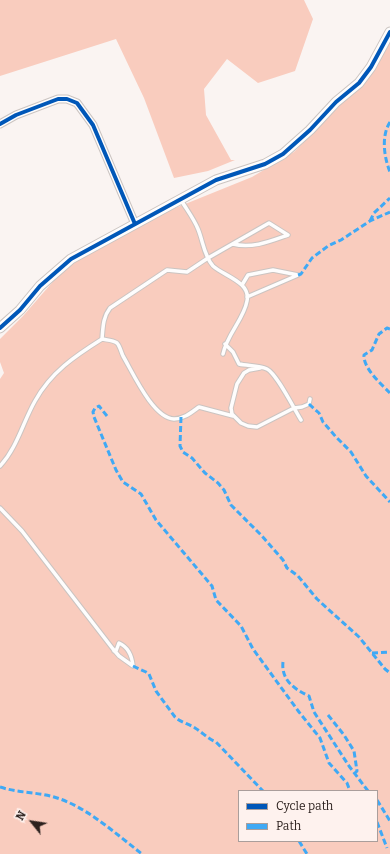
<!DOCTYPE html>
<style>
body{margin:0}
#map{position:relative;width:390px;height:854px;overflow:hidden;background:#faf4f2;font-family:Bitter,serif}
canvas{display:block}
.legend{position:absolute;left:238px;top:790px;width:140px;height:52px;box-sizing:border-box;background:#fef2ee;border:1px solid #aa9e9b;margin:0;padding:5px 7px;list-style:none;font-size:12px;color:#2c211e}
.legend li{display:flex;align-items:center;gap:8px;height:20px}
.legend b{width:20px;border:1px solid #aa9e9b}
.north{position:absolute;left:12px;top:802px;width:40px;height:40px;-webkit-text-stroke:3px #fef2ee;paint-order:stroke;rotate:300deg;font-size:11px;font-weight:700;line-height:16px;text-align:center;color:#2c211e}
.north::after{content:'';display:block;margin:auto;width:14px;height:18px;background:#2c211e;clip-path:polygon(50% 0,100% 100%,50% 72%,0 100%)}
</style>
<div id="map">
<canvas width="390" height="854"></canvas>
<ul class="legend">
<li><b style="height:5px;background:#0057b8"></b>Cycle path</li>
<li><b style="height:5px;background:#3fa9f5"></b>Path</li>
</ul>
<div class="north">N</div>
</div>
<script>
const context = document.querySelector('canvas').getContext('2d');
context.lineJoin = 'round';
function fill(path, color) {
  context.fillStyle = color;
  context.fill(path, 'evenodd');
}
function strokePath(path, color, width, dash) {
  context.strokeStyle = color;
  context.lineWidth = width;
  context.lineCap = dash ? 'butt' : 'round';
  context.setLineDash(dash || []);
  context.stroke(path);
}
const green = new Path2D(`
 M 0,0 L 304,0 L 313,19 L 295,71 L 258,83 L 227,59 L 204,89 L 206,115 L 231,160 L 235,160 L 208,171 L 174,178 L 144,98 L 116,39 L 0,76 Z
 M 390,42 L 390,854 L 0,854 L 0,379 L 4,373 L 0,362 L 0,339 L 23,316 L 70,262 L 158,215 L 252,177 L 294,152 L 364,81 ZM 239,791 L 377,791 L 377,841 L 239,841 Z`);
const service = new Path2D(`
 M 181,200 C 187,210 194,219 198,229 C 203,241 204,256 213,266 C 224,276 251,282 247,301 C 244,319 227,334 223,354
 M 242,285 L 248,275 L 273,270 L 298,275 L 247,297
 M 225,344 L 233,352 L 239,364 C 248,366 259,365 267,369 C 277,374 294,409 301,420
 M 260,368 L 249,370 L 244,373 L 237,384 L 231,408 L 232,414 L 241,423 L 248,426 L 257,427 L 294,408 L 302,407 L 309,404 L 310,399
 M 233,416 L 199,407 C 192,412 184,419 174,419 C 153,418 133,373 123,356 C 121,352 120,346 117,343 C 113,340 107,340 102,339 C 103,327 103,317 110,308 L 167,270 L 187,272 L 208,258 L 269,223 L 288,235 C 271,241 252,249 233,244
 M 0,466 C 17,448 23,422 35,401 C 51,372 75,356 102,339
 M 0,508 L 22,531 L 113,649 L 119,656 L 133,666 C 132,656 128,647 119,643 L 116,651 L 114,651`);
const minor = new Path2D(`
 M 0,124 L 16,115 L 58,99 L 67,99 L 77,103 L 93,125 L 135,224`);
const tertiary = new Path2D(`
 M 0,328 L 20,310 L 40,286 L 71,259 L 216,180 L 265,164 L 283,154 L 310,130 L 336,102 L 359,83 L 371,67 L 390,32`);
const quiet = new Path2D(`
 M 390,122 C 381,136 384,157 390,172
 M 370,221 L 374,213 L 390,198
 M 298,275 L 301,274 L 312,258 L 328,246 L 341,240 L 370,221 L 390,212
 M 390,329 L 387,328 L 379,334 L 372,350 L 364,355 C 363,368 381,384 390,393
 M 309,404 L 319,413 L 323,422 L 336,437 L 351,452 L 366,476 L 390,502
 M 107,416 L 99,406 L 95,408 L 93,412 L 94,417 L 116,470 L 123,482 L 141,494 L 156,520 L 212,586 L 216,600 L 241,626 L 253,649 L 299,712 L 320,738 L 329,763 L 347,783 L 350,791
 M 181,417 L 180,446 L 183,452 L 192,458 L 205,473 L 218,483 L 224,490 L 231,505 L 262,536 L 283,560 L 287,568 L 298,576 L 317,599 L 359,637 L 385,669 L 390,673
 M 372,653 L 390,652
 M 283,662 C 281,680 294,689 309,696 L 314,712 L 349,766 L 368,791
 M 133,666 L 146,672 L 149,674 L 156,691 L 175,717 C 180,722 189,724 195,728 C 202,732 208,739 216,742 L 263,791
 M 328,715 L 344,735 L 354,751 L 357,771 L 354,774
 M 0,787 C 18,793 37,792 54,797 C 86,806 116,834 142,854
 M 377,800 L 390,821
 M 377,822 L 387,848
 M 299,841 L 307,854`);
const cycleway = new Path2D(`
 M 0,124 L 16,115 L 58,99 L 67,99 L 77,103 L 93,125 L 135,224
 M 0,328 L 20,310 L 40,286 L 71,259 L 216,180 L 265,164 L 283,154 L 310,130 L 336,102 L 359,83 L 371,67 L 390,32`);
fill(green, '#f9ccbe');
strokePath(service, '#cbc4c1', 5.5);
strokePath(minor, '#cbc4c1', 9);
strokePath(tertiary, '#cbc4c1', 11);
strokePath(service, '#fefdfd', 3.5);
strokePath(minor, '#fefdfd', 7);
strokePath(tertiary, '#fefdfd', 9);
strokePath(quiet, '#3fa9f5', 3, [6, 3]);
strokePath(cycleway, '#0057b8', 4);
</script>
